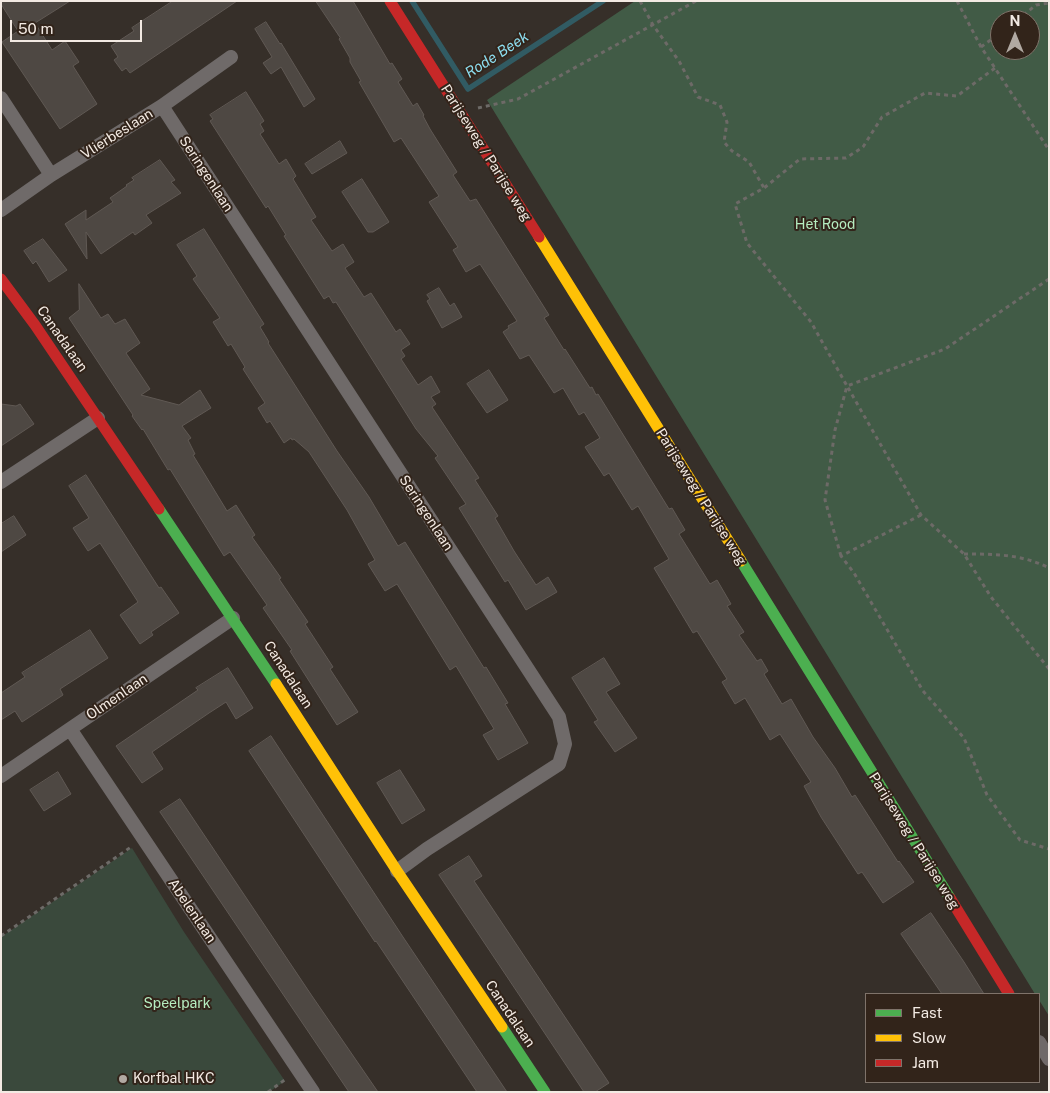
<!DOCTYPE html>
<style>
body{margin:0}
#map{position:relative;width:1050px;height:1093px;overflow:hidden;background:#362f29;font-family:"Public Sans",sans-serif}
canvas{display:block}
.frame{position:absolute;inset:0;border:2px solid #f3eae3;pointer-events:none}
.legend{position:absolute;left:865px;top:993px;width:175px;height:90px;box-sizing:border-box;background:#32241a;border:1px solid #7f736a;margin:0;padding:6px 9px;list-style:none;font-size:15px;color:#f3eae3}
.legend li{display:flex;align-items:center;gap:10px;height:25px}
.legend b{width:25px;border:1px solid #7f736a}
.north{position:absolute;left:990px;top:10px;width:50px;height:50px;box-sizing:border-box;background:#32241a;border:1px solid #7f736a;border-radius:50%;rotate:0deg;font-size:14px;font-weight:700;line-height:20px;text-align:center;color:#f3eae3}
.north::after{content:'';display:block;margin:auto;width:18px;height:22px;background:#b1a9a2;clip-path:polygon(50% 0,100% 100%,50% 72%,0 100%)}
.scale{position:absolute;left:10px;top:20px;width:132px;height:22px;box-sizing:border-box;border:2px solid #f3eae3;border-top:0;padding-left:6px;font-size:15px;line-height:18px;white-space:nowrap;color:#f3eae3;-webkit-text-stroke:4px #32241a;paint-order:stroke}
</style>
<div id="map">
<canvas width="1050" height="1093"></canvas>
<div class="frame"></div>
<ul class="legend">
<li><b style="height:6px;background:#4caf50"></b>Fast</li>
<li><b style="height:6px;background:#ffc107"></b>Slow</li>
<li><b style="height:6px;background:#c62828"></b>Jam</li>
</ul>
<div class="north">N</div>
<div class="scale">50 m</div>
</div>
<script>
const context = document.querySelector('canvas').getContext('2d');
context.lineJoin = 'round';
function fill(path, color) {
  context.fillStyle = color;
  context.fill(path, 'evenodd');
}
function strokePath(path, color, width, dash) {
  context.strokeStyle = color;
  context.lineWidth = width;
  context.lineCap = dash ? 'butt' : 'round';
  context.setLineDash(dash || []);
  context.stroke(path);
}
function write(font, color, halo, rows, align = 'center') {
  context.font = font + ' "Public Sans",sans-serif';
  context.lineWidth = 4;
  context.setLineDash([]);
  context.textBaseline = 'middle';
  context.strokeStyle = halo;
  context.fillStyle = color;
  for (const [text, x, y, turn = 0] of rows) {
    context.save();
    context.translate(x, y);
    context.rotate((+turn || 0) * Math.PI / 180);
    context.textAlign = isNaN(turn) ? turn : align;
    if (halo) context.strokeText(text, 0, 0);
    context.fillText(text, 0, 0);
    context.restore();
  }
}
const green = new Path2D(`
 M 132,848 L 184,932 L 285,1081 L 269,1092 L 1,1092 L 1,937 Z`);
const forest = new Path2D(`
 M 635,1 L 1049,1 L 1049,1016 L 1039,1000 L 1039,994 L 1035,994 L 487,100 ZM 1000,20 L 1030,20 L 1030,50 L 1000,50 Z`);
const stream = new Path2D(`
 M 412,1 L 468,89 L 603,1`);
const building = new Path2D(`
 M 1,1 L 70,1 L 35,23 L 52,50 L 65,41 L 79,62 L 73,66 L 97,104 L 60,129 L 2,42 L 18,31 L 1,4 Z
 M 173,1 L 237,1 L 130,73 L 126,68 L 122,71 L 114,60 L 118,57 L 111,46 L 134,31 L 132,28 Z
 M 316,1 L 353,1 L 390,64 L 392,63 L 402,79 L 398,82 L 413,106 L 417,103 L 424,115 L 423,116 L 430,129 L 457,172 L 453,175 L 470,201 L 476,199 L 549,315 L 544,318 L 564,350 L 565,349 L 590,388 L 592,387 L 596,395 L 598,394 L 669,509 L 672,508 L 685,530 L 679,534 L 710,584 L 717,580 L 731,604 L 727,606 L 744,632 L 739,635 L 757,661 L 761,659 L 768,671 L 764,674 L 782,704 L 791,699 L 813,737 L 835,768 L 852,797 L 855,795 L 898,862 L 899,861 L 914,882 L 883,903 L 862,872 L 858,874 L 821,817 L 804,786 L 811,782 L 780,734 L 770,740 L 745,698 L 735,704 L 722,682 L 727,679 L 697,631 L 693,633 L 654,568 L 669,559 L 638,506 L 632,510 L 609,473 L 604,476 L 585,447 L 600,438 L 584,412 L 579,415 L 563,388 L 554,393 L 529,355 L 520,359 L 503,332 L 509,328 L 508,326 L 517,321 L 480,264 L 466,272 L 453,250 L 458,247 L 429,202 L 439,196 L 401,138 L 394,142 L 359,82 L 361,81 L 350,62 L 350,58 L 339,39 L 340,38 Z
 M 266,22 L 280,44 L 281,43 L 315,99 L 304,107 L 281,67 L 271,74 L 263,63 L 272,57 L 255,29 Z
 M 246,92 L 264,121 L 260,124 L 264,131 L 260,134 L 279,164 L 286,159 L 296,176 L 293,179 L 316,217 L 311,220 L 332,251 L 343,244 L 354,262 L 345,268 L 364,297 L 371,293 L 396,332 L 400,329 L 410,344 L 401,350 L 405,356 L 401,359 L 418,385 L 431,376 L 440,392 L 431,397 L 436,404 L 432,407 L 479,478 L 475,480 L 498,516 L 495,518 L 514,551 L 536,585 L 548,577 L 557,592 L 526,610 L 508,580 L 505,582 L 459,508 L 466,504 L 435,458 L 438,456 L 416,429 L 336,302 L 333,303 L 329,296 L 324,299 L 284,236 L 286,235 L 268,206 L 266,208 L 210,121 L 213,119 L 210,115 Z
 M 340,141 L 347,153 L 312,174 L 305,164 Z
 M 160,160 L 175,180 L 171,182 L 181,193 L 146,215 L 152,223 L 135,235 L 133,232 L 101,254 L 86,232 L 87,259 L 65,224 L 86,210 L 86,220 L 113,202 L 110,198 L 127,186 L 126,185 L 134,180 L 132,178 Z
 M 362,179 L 389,222 L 373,232 L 368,232 L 342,192 Z
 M 204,229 L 264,324 L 260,327 L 269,342 L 268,343 L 337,451 L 369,497 L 398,546 L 405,542 L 484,668 L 486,667 L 508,703 L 505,704 L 528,743 L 498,760 L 483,735 L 494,729 L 456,666 L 450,670 L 397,584 L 385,591 L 368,564 L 375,560 L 347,510 L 309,452 L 294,439 L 292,440 L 291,438 L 284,443 L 270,421 L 267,423 L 258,408 L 265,403 L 243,369 L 245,367 L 231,344 L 228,346 L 213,322 L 220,318 L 193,279 L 197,276 L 177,245 Z
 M 43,239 L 67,270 L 49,282 L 36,261 L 33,264 L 24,251 Z
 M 79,284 L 101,318 L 108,314 L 115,324 L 125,319 L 140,343 L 126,353 L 150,389 L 141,395 L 179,405 L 200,390 L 211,408 L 182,426 L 191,438 L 188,440 L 195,454 L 193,455 L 227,511 L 236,505 L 255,535 L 252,537 L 281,578 L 279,579 L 308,622 L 305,624 L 333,667 L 330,669 L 358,712 L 337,725 L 290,651 L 292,650 L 263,608 L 267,605 L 230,552 L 224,556 L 170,469 L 168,470 L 143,429 L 142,430 L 132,416 L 133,415 L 69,318 L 79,310 Z
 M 439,288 L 450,306 L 454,303 L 462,317 L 442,328 L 427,301 L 430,299 L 427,295 Z
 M 489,370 L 508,400 L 487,413 L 467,384 Z
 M 1,404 L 16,406 L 20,404 L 34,424 L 1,446 Z
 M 86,475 L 159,588 L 161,587 L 179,613 L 151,632 L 153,635 L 140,644 L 120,615 L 138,602 L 100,543 L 88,551 L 73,528 L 89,518 L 69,486 Z
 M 14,516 L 26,535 L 1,552 L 1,524 Z
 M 90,630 L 108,658 L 60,689 L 63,695 L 22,722 L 15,711 L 1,720 L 1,693 L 25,677 L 22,673 Z
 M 604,658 L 620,684 L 606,692 L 637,738 L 615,752 L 594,722 L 598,720 L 572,678 Z
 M 228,668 L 253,708 L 236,719 L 226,702 L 209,713 L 152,752 L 163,769 L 142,783 L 116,746 L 198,690 L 196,688 Z
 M 271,736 L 403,937 L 507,1092 L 477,1092 L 376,941 L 375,942 L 249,751 Z
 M 400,770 L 425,810 L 402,824 L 377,783 Z
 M 58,772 L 71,794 L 44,811 L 30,790 Z
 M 180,799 L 312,996 L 378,1092 L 349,1092 L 160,812 Z
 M 469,856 L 482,876 L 474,881 L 609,1083 L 595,1092 L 584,1092 L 439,875 Z
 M 931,913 L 964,962 L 984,994 L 942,994 L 901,934 Z`);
const path = new Path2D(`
 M 640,1 L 653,25 L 679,61 L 698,97 L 720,105 L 727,122 L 724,142 L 732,151 L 749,162 L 764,188
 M 957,1 L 981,47 L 1049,150
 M 1017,20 L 1036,5 L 1049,3
 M 981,47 L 1000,33
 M 478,108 L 518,99 L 696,1
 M 1049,279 L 945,349 L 847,386 L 921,515 L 964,554 L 991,597 L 1049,669
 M 921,515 L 841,556 L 854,573 L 923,691 L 964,738 L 987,795 L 1020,840 L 1049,849
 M 964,554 C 993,554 1022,554 1049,568
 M 841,556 L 825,500 L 835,430 L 847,386 L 811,322 L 747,243 L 735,204 L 764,188 L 800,159 L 846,158 L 863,147 L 882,117 L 925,93 L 957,96 L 995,68
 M 1,936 L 131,847
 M 268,1092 L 286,1079`);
const street = new Path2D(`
 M 1,98 L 51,175
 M 162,106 L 559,717 L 565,744 L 559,764 L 427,849 L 397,871
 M 1,210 L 51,175 L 162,106 L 231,57
 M 1,482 L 98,418
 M 70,729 L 313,1092
 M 1,776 L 233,618
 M 1039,1042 L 1049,1059`);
const fast = new Path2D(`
 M 159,509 L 276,684
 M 741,561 L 950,898
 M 502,1027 L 545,1092`);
const slow = new Path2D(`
 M 539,237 L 741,561
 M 276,684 L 397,871 L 502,1027`);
const jam = new Path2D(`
 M 390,1 L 539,237
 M 1,279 L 35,325 L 159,509
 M 950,898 L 1009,994`);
const markers = [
 [123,1079,5,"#b1a9a2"]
];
const streetNames = [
 ["Vlierbeslaan",117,134,-32],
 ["Parijseweg / Parijse weg",486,153,58],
 ["Seringenlaan",206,174,57],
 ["Canadalaan",62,339,55],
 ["Parijseweg / Parijse weg",701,497,58],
 ["Seringenlaan",426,513,57],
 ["Canadalaan",288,675,57],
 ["Olmenlaan",117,697,-34],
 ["Parijseweg / Parijse weg",914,841,58],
 ["Abelenlaan",192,911,56],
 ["Canadalaan",510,1014,56]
];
const parkNames = [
 ["Het Rood",825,225],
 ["Speelpark",177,1004]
];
const poiNames = [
 ["Korfbal HKC",133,1079]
];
const waterNames = [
 ["Rode Beek",497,55,-33]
];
fill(green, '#3a493c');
fill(forest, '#415b46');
strokePath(stream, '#315b63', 5.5);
fill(building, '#4e4843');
strokePath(building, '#605954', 1);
strokePath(path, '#6d6a67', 3, [4, 4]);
strokePath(street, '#6f6a69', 14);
strokePath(fast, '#4caf50', 11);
strokePath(slow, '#ffc107', 11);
strokePath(jam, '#c62828', 11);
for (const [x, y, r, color] of markers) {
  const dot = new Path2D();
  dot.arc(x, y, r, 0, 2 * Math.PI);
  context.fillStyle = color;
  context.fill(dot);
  strokePath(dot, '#32241a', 2);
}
write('14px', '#f3eae3', '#32241a', streetNames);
write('14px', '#b5edc0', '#32241a', parkNames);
write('14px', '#f3eae3', '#32241a', poiNames, 'left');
write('italic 15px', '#8cddef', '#32241a', waterNames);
</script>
